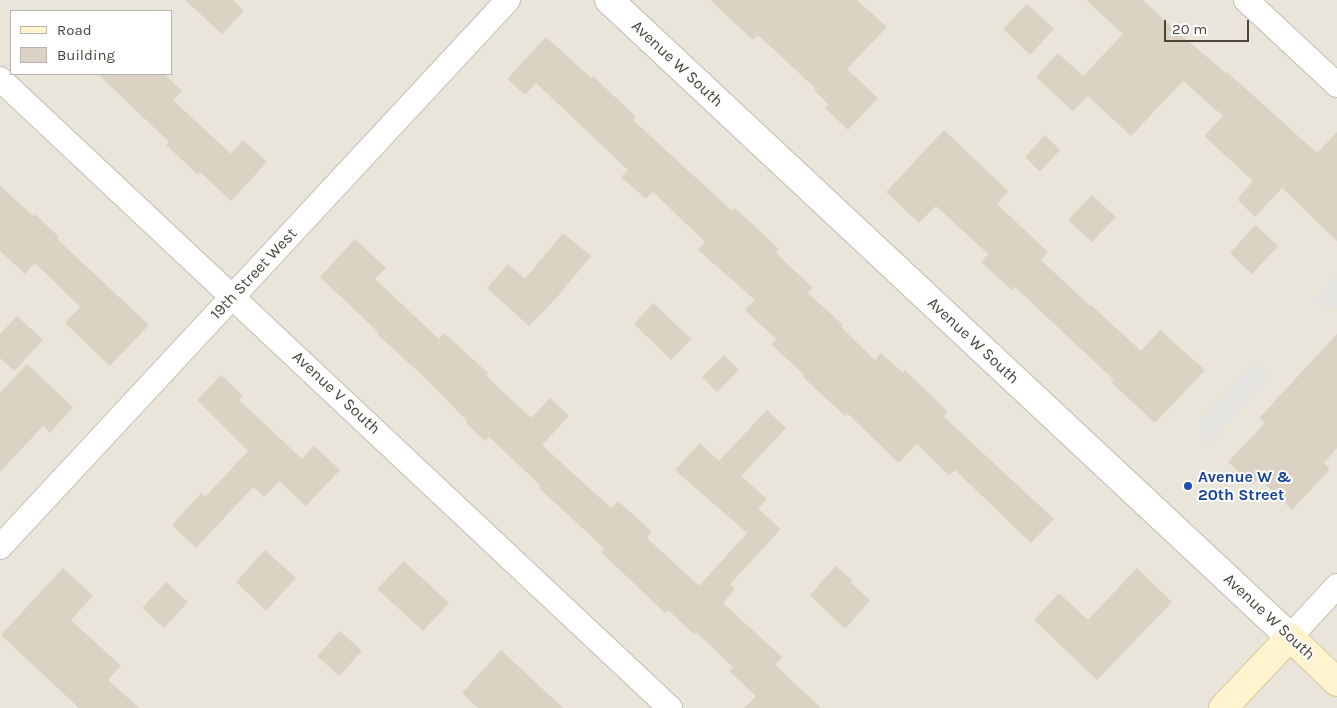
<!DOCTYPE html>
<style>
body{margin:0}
#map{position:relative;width:1337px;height:708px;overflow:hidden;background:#f6f3ec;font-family:Karla,sans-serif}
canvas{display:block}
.legend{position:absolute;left:10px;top:10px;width:162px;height:65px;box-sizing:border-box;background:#fff;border:1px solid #b7b4b0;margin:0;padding:6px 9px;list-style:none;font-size:15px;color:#4b4439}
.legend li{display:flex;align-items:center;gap:10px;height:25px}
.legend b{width:25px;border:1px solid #b7b4b0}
.scale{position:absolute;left:1164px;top:20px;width:85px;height:22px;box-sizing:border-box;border:2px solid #4b4439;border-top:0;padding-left:6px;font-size:15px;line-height:18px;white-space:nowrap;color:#4b4439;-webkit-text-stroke:4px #fff;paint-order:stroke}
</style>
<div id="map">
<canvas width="1337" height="708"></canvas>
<ul class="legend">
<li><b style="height:6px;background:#fff4cd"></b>Road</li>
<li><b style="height:14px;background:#dbd2c3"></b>Building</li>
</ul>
<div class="scale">20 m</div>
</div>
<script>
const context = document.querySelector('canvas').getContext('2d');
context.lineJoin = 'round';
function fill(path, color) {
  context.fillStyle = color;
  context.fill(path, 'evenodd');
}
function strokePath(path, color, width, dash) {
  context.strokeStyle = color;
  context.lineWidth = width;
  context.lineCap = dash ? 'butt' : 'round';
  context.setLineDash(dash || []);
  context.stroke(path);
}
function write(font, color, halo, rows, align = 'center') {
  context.font = font + ' Karla,sans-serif';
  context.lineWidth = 4;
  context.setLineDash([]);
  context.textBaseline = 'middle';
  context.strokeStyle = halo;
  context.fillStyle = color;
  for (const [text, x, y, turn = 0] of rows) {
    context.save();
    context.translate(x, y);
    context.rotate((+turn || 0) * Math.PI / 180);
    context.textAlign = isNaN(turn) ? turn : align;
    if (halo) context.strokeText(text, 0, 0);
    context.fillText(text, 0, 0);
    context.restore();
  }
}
const residential = new Path2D(`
 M 0,0 L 1337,0 L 1337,708 L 0,708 ZM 11,11 L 171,11 L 171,74 L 11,74 Z`);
const parking = new Path2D(`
 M 1337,275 L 1337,307 L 1335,309 L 1312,302 Z
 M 1260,358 L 1268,379 L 1207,446 L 1199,422 Z`);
const building = new Path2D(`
 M 185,0 L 233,0 L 244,11 L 222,34 Z
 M 710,0 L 857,0 L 887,27 L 847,69 L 878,98 L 848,130 L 825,108 L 828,104 L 814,90 L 815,88 L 758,35 L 753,40 Z
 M 1086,0 L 1143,0 L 1175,30 L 1226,73 L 1227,72 L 1317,153 L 1337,132 L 1337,241 L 1282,188 L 1255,217 L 1237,199 L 1253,181 L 1204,136 L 1223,116 L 1183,81 L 1131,136 L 1088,96 L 1073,111 L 1036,77 L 1058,53 L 1083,76 L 1123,34 Z
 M 1027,4 L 1054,29 L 1030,55 L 1003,29 Z
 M 546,37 L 591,78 L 593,76 L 636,117 L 633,120 L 732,211 L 735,208 L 779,249 L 776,253 L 813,288 L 808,293 L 843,325 L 841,327 L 875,360 L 881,353 L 903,373 L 905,370 L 948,412 L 944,417 L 1054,519 L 1031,543 L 955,470 L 949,475 L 917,444 L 899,463 L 847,413 L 845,416 L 803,377 L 804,375 L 771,344 L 776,339 L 745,310 L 755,300 L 698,250 L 705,242 L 653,192 L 646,199 L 621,177 L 628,170 L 536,83 L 525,95 L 507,79 Z
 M 98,74 L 164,74 L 182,91 L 173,100 L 231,154 L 243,140 L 267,162 L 231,201 L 200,172 L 198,175 L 166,145 L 169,142 Z
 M 944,130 L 1008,191 L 997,204 L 1048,252 L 1041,260 L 1090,306 L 1091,305 L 1141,351 L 1160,330 L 1205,370 L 1155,423 L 1112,383 L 1114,380 L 1015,287 L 1012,290 L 981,262 L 988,254 L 936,206 L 919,223 L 886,192 Z
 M 1045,135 L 1060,150 L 1040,172 L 1025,157 Z
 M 0,186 L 33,216 L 35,214 L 59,237 L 57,239 L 149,325 L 110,366 L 65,323 L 80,307 L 35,263 L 25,274 L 0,251 Z
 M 1092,195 L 1116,217 L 1092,242 L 1068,220 Z
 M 1255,225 L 1278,246 L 1252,274 L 1230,253 Z
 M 563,233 L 591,256 L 558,296 L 529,326 L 487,288 L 508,264 L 525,279 Z
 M 355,239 L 386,268 L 375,279 L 439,339 L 444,333 L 488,373 L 486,376 L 531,418 L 550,398 L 569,416 L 542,445 L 611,508 L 618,501 L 652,532 L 647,538 L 699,586 L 747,533 L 675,470 L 700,443 L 719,461 L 767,410 L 786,428 L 741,476 L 767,499 L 758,509 L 781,529 L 730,584 L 735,589 L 723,603 L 782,657 L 775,665 L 821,708 L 744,708 L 756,696 L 729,671 L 733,667 L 696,632 L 694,634 L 668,610 L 665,613 L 643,592 L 601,552 L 605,549 L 539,488 L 541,486 L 489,437 L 485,441 L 466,423 L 467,421 L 425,378 L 377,334 L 379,333 L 320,277 Z
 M 653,303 L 691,339 L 671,360 L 634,324 Z
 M 17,316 L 43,340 L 14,371 L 0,358 L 0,334 Z
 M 1337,334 L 1337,448 L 1324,463 L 1330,469 L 1292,510 L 1259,478 L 1252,485 L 1228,462 L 1265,423 L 1259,418 Z
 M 724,355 L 739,370 L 717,392 L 702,377 Z
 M 27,364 L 73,407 L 50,433 L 43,426 L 0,472 L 0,393 Z
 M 221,375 L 243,396 L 239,400 L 302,459 L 314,446 L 340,470 L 306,506 L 279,481 L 264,497 L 253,487 L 196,548 L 172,525 L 201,493 L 205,497 L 248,451 L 197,400 Z
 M 265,550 L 296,578 L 266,611 L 236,582 Z
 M 404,561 L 449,603 L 423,631 L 377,589 Z
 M 836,566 L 853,581 L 851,583 L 870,600 L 845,629 L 810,595 Z
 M 63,568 L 93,596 L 71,620 L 121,666 L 108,680 L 139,708 L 79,708 L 1,635 Z
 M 1137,568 L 1172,602 L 1097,680 L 1034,620 L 1059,593 L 1088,620 Z
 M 166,582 L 188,602 L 164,628 L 142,608 Z
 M 340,631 L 362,651 L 339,676 L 317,656 Z
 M 501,650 L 563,708 L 478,708 L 462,693 Z`);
const minor = new Path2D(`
 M 1246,0 L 1337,85
 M 0,79 L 670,708
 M 0,547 L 508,0
 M 1290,637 L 1337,586`);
const tertiary = new Path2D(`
 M 609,0 L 1290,637`);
const secondary = new Path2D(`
 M 1223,708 L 1290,637 L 1337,682`);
const markers = [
 [1188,486,5,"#1a4fb4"]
];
const streetNames = [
 ["Avenue W South",677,64,43],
 ["19th Street West",254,274,-47],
 ["Avenue W South",973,341,43],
 ["Avenue V South",336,393,43],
 ["Avenue W South",1269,617,43]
];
const transitNames = [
 ["Avenue W &",1198,477],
 ["20th Street",1198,495]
];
fill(residential, '#eae5da');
fill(parking, '#e5e3e0');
fill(building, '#dbd2c3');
strokePath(minor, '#c2bbad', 26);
strokePath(tertiary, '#c2bbad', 30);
strokePath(secondary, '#d7c89b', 30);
strokePath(minor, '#fff', 24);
strokePath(tertiary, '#fff', 28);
strokePath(secondary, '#fff4cd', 28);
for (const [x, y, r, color] of markers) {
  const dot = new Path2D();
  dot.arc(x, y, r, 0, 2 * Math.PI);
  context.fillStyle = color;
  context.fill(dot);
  strokePath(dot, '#fff', 2);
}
write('16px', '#4b4439', '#fff', streetNames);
write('bold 16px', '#164399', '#fff', transitNames, 'left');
</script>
